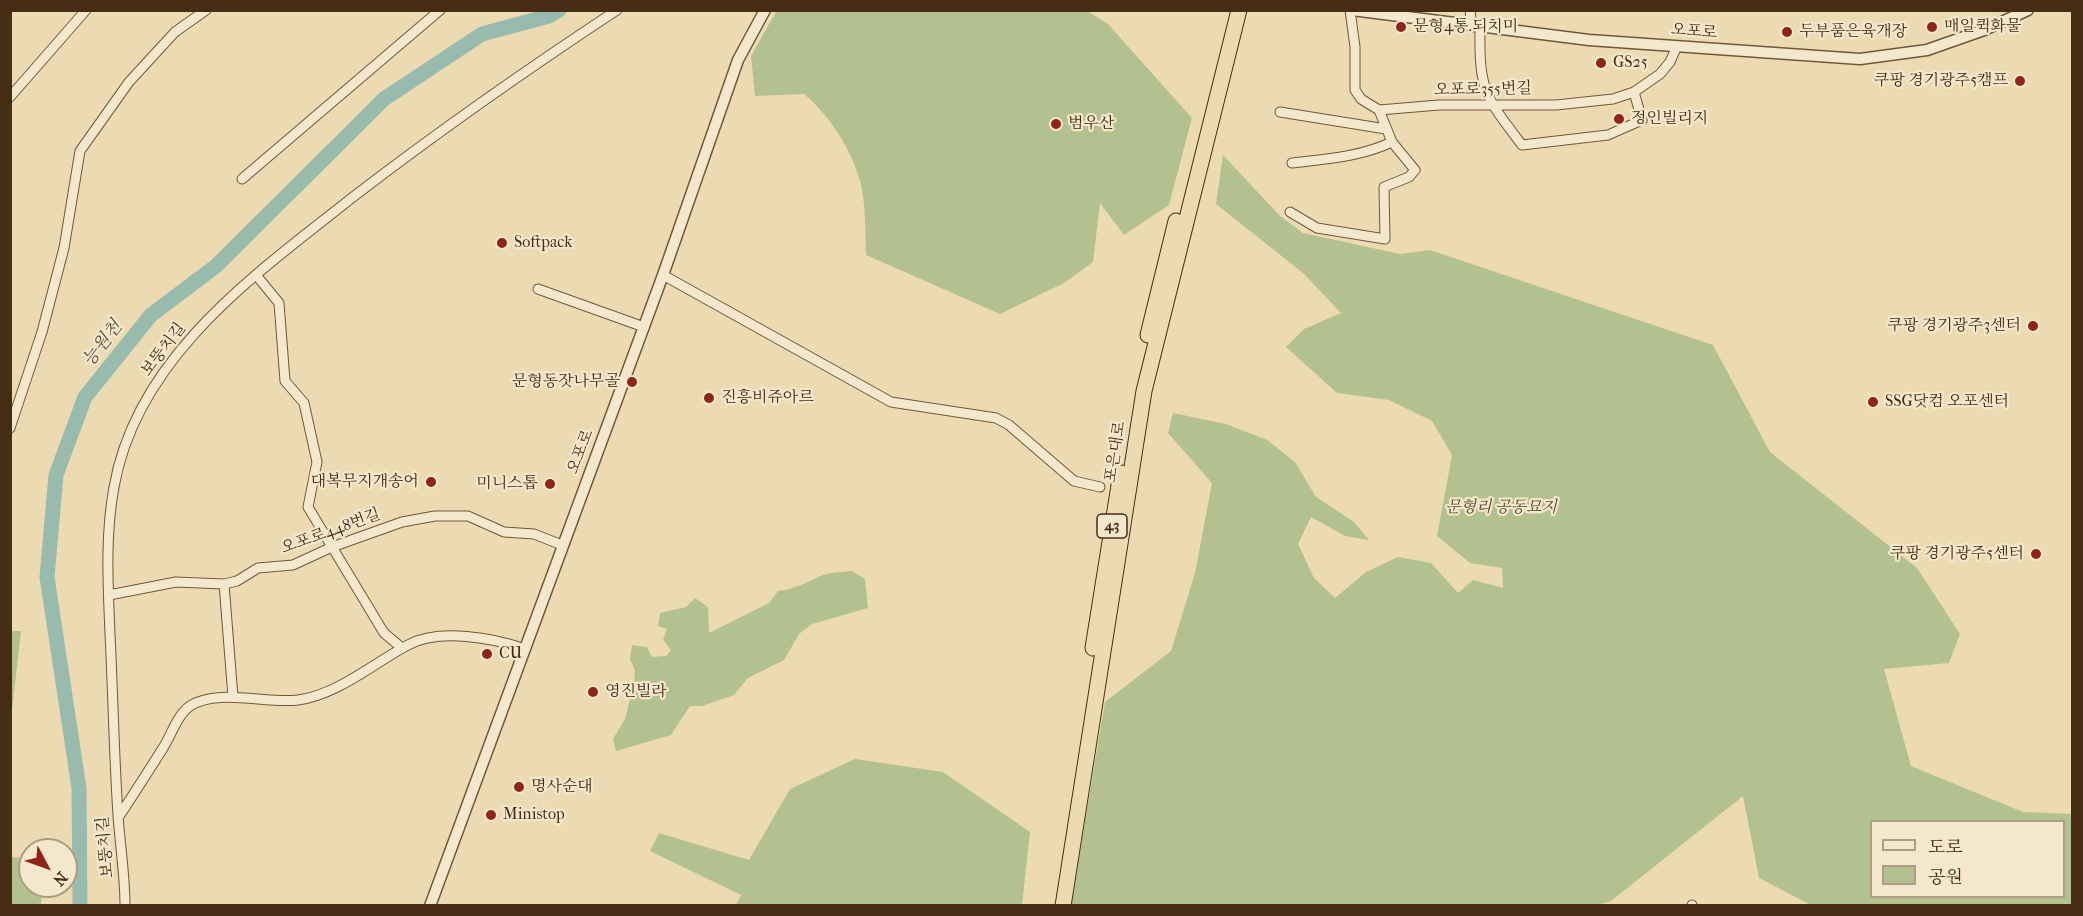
<!DOCTYPE html>
<meta charset="utf-8">
<style>
body{margin:0}
#map{position:relative;width:2083px;height:916px;overflow:hidden;background:#ecdbb2;font-family:"IM FELL French Canon","Noto Serif KR",serif}
canvas{display:block}
.frame{position:absolute;inset:0;border:12px solid #452c12;pointer-events:none}
.legend{position:absolute;left:1870px;top:820px;width:195px;height:78px;box-sizing:border-box;background:#f3e8cd;border:2px solid #ad9d82;margin:0;padding:8px 10px;list-style:none;font-size:18px;color:#452c12}
.legend li{display:flex;align-items:center;gap:12px;height:30px}
.legend b{width:30px;border:2px solid #ad9d82}
.north{position:absolute;left:18px;top:838px;width:60px;height:60px;box-sizing:border-box;background:#f3e8cd;border:2px solid #ad9d82;border-radius:50%;rotate:131deg;font-size:16px;font-weight:700;line-height:24px;text-align:center;color:#452c12}
.north::after{content:'';display:block;margin:auto;width:21px;height:27px;background:#8f2418;clip-path:polygon(50% 0,100% 100%,50% 72%,0 100%)}
</style>
<div id="map">
<canvas width="2083" height="916"></canvas>
<div class="frame"></div>
<ul class="legend">
<li><b style="height:8px;background:#f3e8cd"></b>도로</li>
<li><b style="height:16px;background:#b3c190"></b>공원</li>
</ul>
<div class="north">N</div>
</div>
<script>
const context = document.querySelector('canvas').getContext('2d');
context.lineJoin = 'round';
function fill(path, color) {
  context.fillStyle = color;
  context.fill(path, 'evenodd');
}
function strokePath(path, color, width, dash) {
  context.strokeStyle = color;
  context.lineWidth = width;
  context.lineCap = dash ? 'butt' : 'round';
  context.setLineDash(dash || []);
  context.stroke(path);
}
function write(font, color, halo, rows, align = 'center') {
  context.font = font + ' "IM FELL French Canon","Noto Serif KR",serif';
  context.lineWidth = 4.5;
  context.setLineDash([]);
  context.textBaseline = 'middle';
  context.strokeStyle = halo;
  context.fillStyle = color;
  for (const [text, x, y, turn = 0] of rows) {
    context.save();
    context.translate(x, y);
    context.rotate((+turn || 0) * Math.PI / 180);
    context.textAlign = isNaN(turn) ? turn : align;
    if (halo) context.strokeText(text, 0, 0);
    context.fillText(text, 0, 0);
    context.restore();
  }
}
const green = new Path2D(`
 M 777,10 L 1087,11 L 1108,24 L 1192,118 L 1169,205 L 1124,235 L 1100,203 L 1093,262 L 1064,283 L 1000,314 L 866,255 C 865,233 866,207 861,185 C 853,151 830,116 804,94 L 755,96 L 751,56 Z
 M 1223,155 L 1280,216 L 1303,233 L 1400,254 L 1430,250 L 1713,345 L 1770,452 L 1917,568 L 1960,634 L 1949,663 L 1884,669 L 1911,766 L 2023,812 L 2072,814 L 2072,905 L 1811,905 L 1759,878 L 1743,796 L 1611,901 L 1597,905 L 1071,905 L 1105,702 L 1171,651 L 1195,573 L 1212,483 L 1168,433 L 1173,413 L 1226,424 L 1267,440 L 1295,462 L 1316,497 L 1354,522 L 1369,540 L 1345,536 L 1311,517 L 1298,544 L 1314,578 L 1335,598 L 1366,572 L 1398,557 L 1431,563 L 1458,593 L 1473,580 L 1503,588 L 1502,568 L 1470,563 L 1437,536 L 1452,455 L 1432,421 L 1389,400 L 1337,393 L 1286,347 L 1304,329 L 1341,313 L 1303,273 L 1216,204 ZM 1872,822 L 2064,822 L 2064,896 L 1872,896 Z
 M 852,571 L 865,579 L 868,608 L 812,624 L 799,634 L 784,660 L 748,678 L 734,695 L 702,706 L 690,706 L 671,735 L 616,751 L 613,739 L 625,719 L 634,682 L 635,671 L 630,659 L 632,645 L 647,647 L 652,657 L 666,656 L 671,650 L 663,640 L 667,629 L 658,626 L 660,613 L 686,607 L 695,598 L 708,607 L 709,633 L 769,603 L 778,591 C 793,590 809,581 823,575 C 832,572 843,572 852,571 Z
 M 11,631 L 21,631 L 11,719 L 10,631 Z
 M 855,759 L 943,772 L 1030,832 L 1022,905 L 736,905 L 741,895 L 650,851 L 659,833 L 749,860 L 790,789 Z
 M 10,857 L 30,858 L 30,886 L 42,886 L 41,905 L 11,905 Z`);
const river = new Path2D(`
 M 80,906 L 79,788 L 47,577 L 56,475 L 85,397 L 151,315 L 216,266 L 384,99 L 482,34 L 549,16 L 559,10`);
const minor = new Path2D(`
 M 1350,10 L 1355,47 L 1355,90 L 1361,99 L 1379,110 L 1439,105 L 1556,105 L 1613,99 L 1634,92 L 1660,74 L 1670,62 L 1677,46
 M 1470,10 L 1472,27
 M 1480,28 C 1479,91 1485,96 1522,145 L 1608,135 L 1642,120 L 1634,92
 M 10,97 L 86,10
 M 1280,112 L 1386,129
 M 1292,163 C 1326,159 1360,157 1392,142
 M 242,179 L 440,10
 M 1290,212 L 1317,228 L 1385,239 L 1384,187 L 1409,177 L 1415,170 L 1392,142 L 1379,110
 M 256,275 L 279,303 L 285,381 L 304,403 L 317,462 L 308,507 L 384,633 L 402,648
 M 663,275 L 891,402 L 996,418 L 1009,425 L 1074,481 L 1100,487
 M 538,289 L 644,327
 M 10,428 L 42,332 L 64,248 L 80,151 L 129,82 L 175,32 L 206,10
 M 224,584 L 233,697
 M 109,595 L 176,582 L 224,584 L 237,581 L 258,568 L 293,565 L 332,547 L 402,522 L 435,516 L 468,516 L 504,532 L 534,534 L 562,545
 M 118,818 C 133,795 148,772 163,748 C 171,736 177,715 190,706 C 217,688 266,704 298,700 C 337,695 374,663 408,645 C 439,628 494,638 525,649
 M 125,906 C 125,875 120,845 118,815 C 114,755 113,694 110,634 C 108,585 105,536 114,487 C 137,356 256,274 353,197 C 439,131 526,70 617,10
 M 1692,906 L 1692,905`);
const tertiary = new Path2D(`
 M 1352,10 L 1589,40 L 1860,59 L 1927,50 L 1984,30 L 2028,10
 M 430,906 L 663,275 L 738,60 L 765,10`);
const trunk = new Path2D(`
 M 1148,335 L 1176,221
 M 1093,648 L 1121,473
 M 1063,906 L 1144,391 L 1239,10`);
const markers = [
 [1401,27,6,"#8f2418"],
 [1932,27,6,"#8f2418"],
 [1787,32,6,"#8f2418"],
 [1601,63,6,"#8f2418"],
 [2020,81,6,"#8f2418"],
 [1619,119,6,"#8f2418"],
 [1056,124,6,"#8f2418"],
 [502,243,6,"#8f2418"],
 [2033,326,6,"#8f2418"],
 [632,382,6,"#8f2418"],
 [709,398,6,"#8f2418"],
 [1873,402,6,"#8f2418"],
 [431,482,6,"#8f2418"],
 [550,484,6,"#8f2418"],
 [2036,554,6,"#8f2418"],
 [487,654,6,"#8f2418"],
 [593,692,6,"#8f2418"],
 [519,787,6,"#8f2418"],
 [491,815,6,"#8f2418"]
];
const shields = [
 [1112,526,30]
];
const shieldNames = [
 ["43",1112,526]
];
const poiNames = [
 ["문형4통.되치미",1413,27],
 ["매일퀵화물",1944,27],
 ["두부품은육개장",1799,32],
 ["GS25",1613,63],
 ["쿠팡 경기광주5캠프",2008,81,"right"],
 ["정인빌리지",1631,119],
 ["범우산",1068,124],
 ["Softpack",514,243],
 ["쿠팡 경기광주3센터",2021,326,"right"],
 ["문형동잣나무골",620,382,"right"],
 ["진흥비쥬아르",721,398],
 ["SSG닷컴 오포센터",1885,402],
 ["대복무지개송어",419,482,"right"],
 ["미니스톱",538,484,"right"],
 ["쿠팡 경기광주5센터",2024,554,"right"],
 ["CU",499,654],
 ["영진빌라",605,692],
 ["명사순대",531,787],
 ["Ministop",503,815]
];
const streetNames = [
 ["오포로",1694,32,5],
 ["오포로355번길",1483,90,-1],
 ["보뚱치길",164,350,-53],
 ["오포로",581,452,-69],
 ["포은대로",1116,452,-81],
 ["오포로448번길",331,532,-20],
 ["보뚱치길",106,847,-95]
];
const parkNames = [
 ["문형리 공동묘지",1501,508]
];
const waterNames = [
 ["능원천",103,344,-52]
];
fill(green, '#b3c190');
strokePath(river, '#99bbae', 15);
strokePath(minor, '#6f583a', 11);
strokePath(tertiary, '#6f583a', 13);
strokePath(trunk, '#452c12', 17);
strokePath(minor, '#f3e8cd', 9);
strokePath(tertiary, '#f3e8cd', 10);
strokePath(trunk, '#ecdbb2', 15);
for (const [x, y, r, color] of markers) {
  const dot = new Path2D();
  dot.arc(x, y, r, 0, 2 * Math.PI);
  context.fillStyle = color;
  context.fill(dot);
  strokePath(dot, '#f3e8cd', 2);
}
for (const [x, y, w] of shields) {
  const box = new Path2D();
  box.roundRect(x - w / 2, y - 12, w, 24, 4.5);
  context.fillStyle = '#f3e8cd';
  context.fill(box);
  strokePath(box, '#452c12', 1.5);
}
write('bold 15px', '#452c12', null, shieldNames);
write('16px', '#452c12', '#f3e8cd', poiNames, 'left');
write('16px', '#452c12', '#f3e8cd', streetNames);
write('italic 16px', '#5b4a2b', '#f3e8cd', parkNames);
write('italic 18px', '#5a5039', '#f3e8cd', waterNames);
</script>
